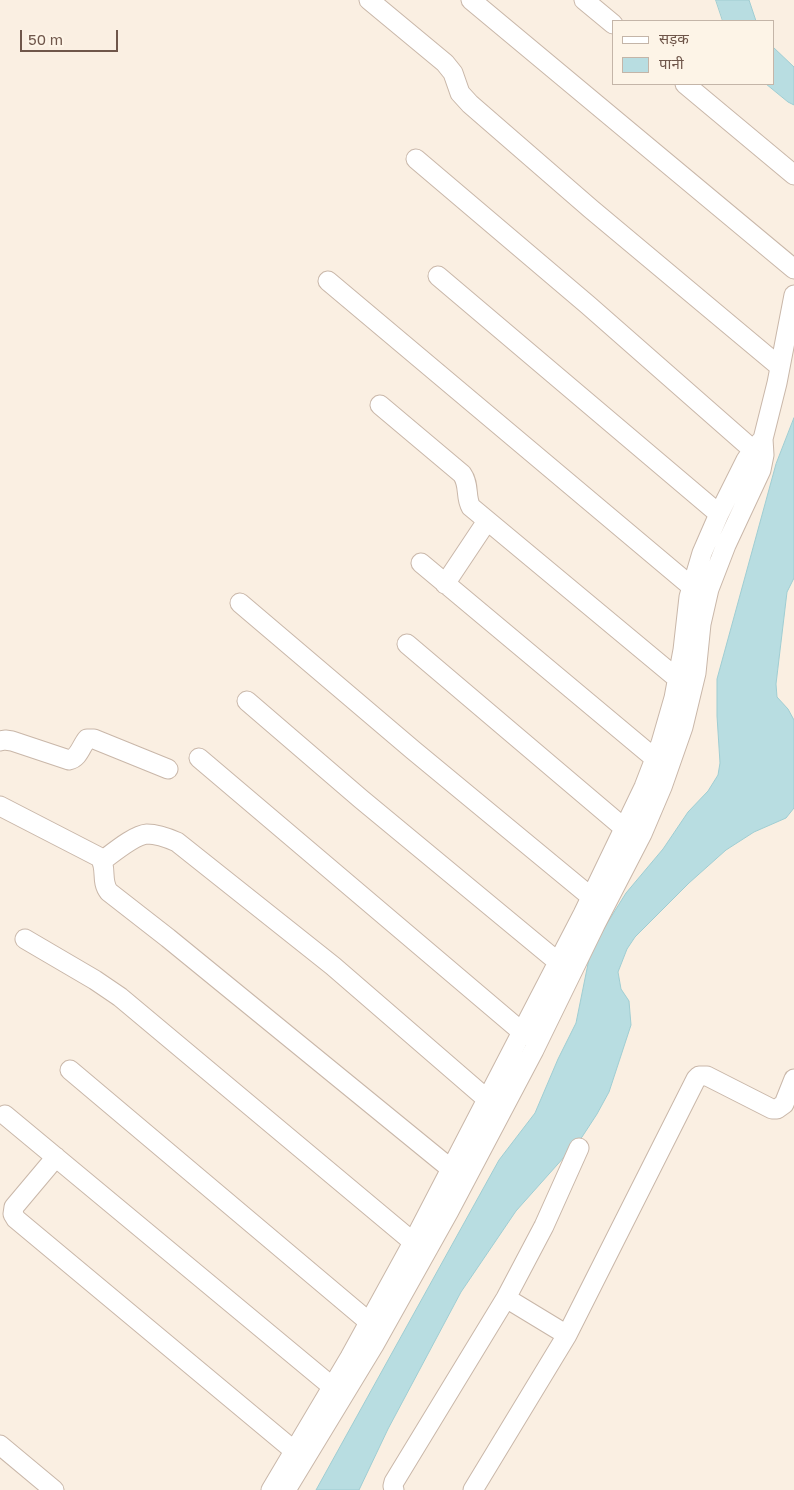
<!DOCTYPE html>
<meta charset="utf-8">
<style>
body{margin:0}
#map{position:relative;width:794px;height:1490px;overflow:hidden;background:#faefe2;font-family:"Golos Text","Noto Sans Devanagari",sans-serif}
canvas{display:block}
.legend{position:absolute;left:612px;top:20px;width:162px;height:65px;box-sizing:border-box;background:#fdf4e7;border:1px solid #c4b5a8;margin:0;padding:6px 9px;list-style:none;font-size:15px;color:#6f564a}
.legend li{display:flex;align-items:center;gap:10px;height:25px}
.legend b{width:25px;border:1px solid #c4b5a8}
.scale{position:absolute;left:20px;top:30px;width:98px;height:22px;box-sizing:border-box;border:2px solid #6f564a;border-top:0;padding-left:6px;font-size:15px;line-height:18px;white-space:nowrap;color:#6f564a;-webkit-text-stroke:4px #fdf4e7;paint-order:stroke}
</style>
<div id="map">
<canvas width="794" height="1490"></canvas>
<ul class="legend">
<li><b style="height:6px;background:#fff"></b>सड़क</li>
<li><b style="height:14px;background:#b8dde1"></b>पानी</li>
</ul>
<div class="scale">50 m</div>
</div>
<script>
const context = document.querySelector('canvas').getContext('2d');
context.lineJoin = 'round';
function fill(path, color) {
  context.fillStyle = color;
  context.fill(path, 'evenodd');
}
function strokePath(path, color, width, dash) {
  context.strokeStyle = color;
  context.lineWidth = width;
  context.lineCap = dash ? 'butt' : 'round';
  context.setLineDash(dash || []);
  context.stroke(path);
}
const water = new Path2D(`
 M 716,0 L 749,0 L 756,21 L 723,21 Z
 M 773,47 L 794,67 L 794,105 L 788,102 L 766,84 L 773,84 Z
 M 794,418 L 794,578 L 787,592 L 776,684 L 777,697 L 788,709 L 794,720 L 794,808 L 786,818 L 754,832 L 726,850 L 689,883 L 635,937 L 627,949 L 618,972 L 621,989 L 629,1001 L 631,1025 L 609,1092 L 597,1114 L 582,1137 L 516,1211 L 461,1292 L 388,1429 L 359,1490 L 316,1490 L 499,1160 L 535,1113 L 558,1059 L 576,1023 L 591,949 L 626,893 L 663,849 L 688,812 L 708,791 L 718,775 L 720,763 L 717,716 L 717,679 L 776,464 Z`);
const minor = new Path2D(`
 M 369,0 L 445,63 L 453,73 L 460,93 L 470,104 L 591,209 L 780,367
 M 471,0 L 794,269
 M 584,0 L 613,24
 M 685,84 L 794,175
 M 416,159 L 588,305 L 753,450
 M 438,276 L 719,514
 M 328,281 L 692,587
 M 380,405 L 462,474 C 470,485 465,497 471,507 L 685,685
 M 421,563 L 665,767
 M 445,584 L 487,521
 M 240,603 L 413,750 L 591,897
 M 407,644 L 624,828
 M 247,701 L 361,799 L 558,962
 M 0,741 L 5,740 L 12,741 L 69,760 C 79,758 81,746 87,739 L 94,739 L 168,769
 M 199,758 L 522,1032
 M 0,806 L 99,857 C 108,867 100,881 109,892 L 168,938 L 451,1169
 M 102,861 C 113,853 134,835 147,834 C 157,834 168,838 177,842 L 333,966 L 496,1107
 M 25,939 L 95,980 L 120,997 L 413,1242
 M 70,1070 L 369,1322
 M 5,1115 L 341,1394
 M 56,1157 L 14,1207 L 13,1214 L 16,1219 L 304,1459
 M 506,1298 L 567,1335
 M 0,1445 L 54,1490
 M 271,1490 L 350,1357 L 411,1246 L 583,914 L 644,787 L 661,743 L 674,698 L 683,650 L 689,597 L 702,553 L 719,514 L 746,460 L 753,450 L 763,439
 M 286,1490 L 374,1345 L 449,1211 L 534,1050 L 595,925 L 642,834 L 662,787 L 683,727 L 696,673 L 701,624 L 709,589 L 726,545 L 761,470 L 764,455 L 763,439 L 777,383 L 794,295
 M 394,1490 L 393,1486 L 394,1482 L 506,1298 L 544,1226 L 579,1148
 M 473,1490 L 567,1335 L 696,1079 L 699,1076 L 707,1076 L 772,1109 L 777,1109 L 784,1104 L 794,1079`);
fill(water, '#b8dde1');
strokePath(water, '#9fcdd2', 1);
strokePath(minor, '#c9b7a9', 21);
strokePath(minor, '#fff', 19);
</script>
